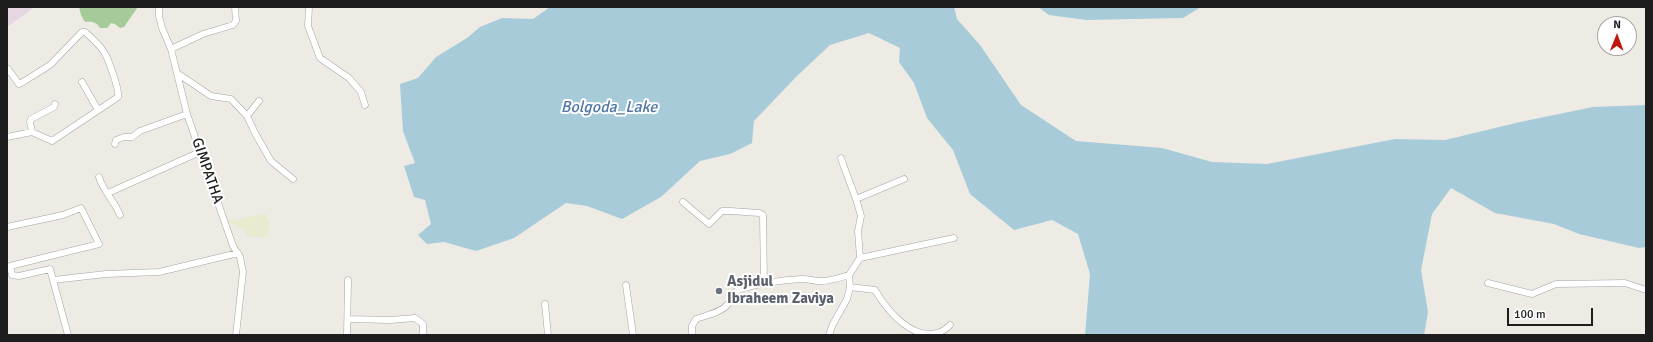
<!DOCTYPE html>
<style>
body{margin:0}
#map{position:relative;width:1653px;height:342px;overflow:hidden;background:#eeebe4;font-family:Signika,sans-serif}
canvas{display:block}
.frame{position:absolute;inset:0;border:8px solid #1d1d1d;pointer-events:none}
.north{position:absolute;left:1597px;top:16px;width:40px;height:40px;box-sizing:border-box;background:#fff;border:1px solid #a5a5a5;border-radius:50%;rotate:1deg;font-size:11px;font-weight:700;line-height:16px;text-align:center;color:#1d1d1d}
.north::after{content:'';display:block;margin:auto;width:14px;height:18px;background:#bd170e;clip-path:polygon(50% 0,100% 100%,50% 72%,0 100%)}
.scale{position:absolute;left:1507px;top:308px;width:86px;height:18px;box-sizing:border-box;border:2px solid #1d1d1d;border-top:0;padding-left:5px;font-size:12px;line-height:14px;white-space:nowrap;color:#1d1d1d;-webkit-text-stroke:3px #fff;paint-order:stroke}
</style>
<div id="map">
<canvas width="1653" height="342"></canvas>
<div class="frame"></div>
<div class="north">N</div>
<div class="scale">100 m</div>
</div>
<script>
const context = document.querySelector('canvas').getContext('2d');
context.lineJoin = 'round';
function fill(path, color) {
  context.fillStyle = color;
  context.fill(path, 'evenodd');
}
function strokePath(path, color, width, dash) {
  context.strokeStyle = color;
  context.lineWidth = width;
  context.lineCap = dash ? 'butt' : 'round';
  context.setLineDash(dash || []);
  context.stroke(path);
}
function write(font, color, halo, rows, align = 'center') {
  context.font = font + ' Signika,sans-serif';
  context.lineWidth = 4;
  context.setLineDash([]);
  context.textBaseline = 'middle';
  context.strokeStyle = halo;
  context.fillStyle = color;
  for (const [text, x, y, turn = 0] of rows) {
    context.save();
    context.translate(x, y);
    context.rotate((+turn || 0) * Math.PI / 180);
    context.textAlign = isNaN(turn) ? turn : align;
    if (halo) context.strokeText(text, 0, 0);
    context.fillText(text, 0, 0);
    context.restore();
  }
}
const industrial = new Path2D(`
 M 7,7 L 35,7 L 7,27 Z`);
const farmland = new Path2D(`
 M 265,213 L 270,223 L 268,236 L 259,238 L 254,236 L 252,238 L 248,237 L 245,232 L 227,221 L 249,217 Z`);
const forest = new Path2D(`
 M 79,7 L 138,7 L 124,27 L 120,28 L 115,24 L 111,23 L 107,28 L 100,28 C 97,22 91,21 85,22 L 81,15 Z`);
const water = new Path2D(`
 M 550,7 L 954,7 L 957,19 L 980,45 L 1021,105 L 1076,141 L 1162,148 L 1212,162 L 1267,164 L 1395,139 L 1445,140 L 1520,122 L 1593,107 L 1646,105 L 1646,247 L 1639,248 L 1579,234 L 1554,224 L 1495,213 L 1451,188 L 1432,214 L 1421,270 L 1428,312 L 1424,335 L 1085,335 L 1090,274 L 1078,234 L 1052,220 L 1014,230 L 970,194 L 953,150 L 927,118 L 914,83 L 899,62 L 900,48 L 869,33 L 830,45 L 796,77 L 754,121 L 752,143 L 730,154 L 700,161 L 661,197 L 622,219 L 587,206 L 566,203 L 514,238 L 476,251 L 444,242 L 427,244 L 418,235 L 431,224 L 425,200 L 414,197 L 404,166 L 415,163 L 403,131 L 400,84 L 418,78 L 436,57 L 467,38 L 480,27 L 502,18 L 533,19 Z
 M 1038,7 L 1201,7 L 1183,18 L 1086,20 L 1049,15 Z`);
const minor = new Path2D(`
 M 159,7 L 159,16 L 162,28 L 171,49 L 187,114 L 233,246 L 240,257 L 243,272 L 236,335
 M 309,7 L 308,26 L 320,58 L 349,78 L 361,92 L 365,105
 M 171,49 L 203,34 L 233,25 L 236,21 L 235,7
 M 8,69 L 19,84 L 23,82 L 50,65 L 82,32 L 85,32 C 92,38 99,44 104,52 C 108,58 120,91 118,97 L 52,141 L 32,132
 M 177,73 L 211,96 L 231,99 L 247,116 L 255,133 L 271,161 L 293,179
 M 82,82 L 98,110
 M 247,116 L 259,101
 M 7,137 L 32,132 L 30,122 L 31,119 L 54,107 L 55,104
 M 115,144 L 116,140 L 124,137 L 132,137 L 140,131 L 187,114
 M 841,158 L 844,167 L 856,199
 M 99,177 C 103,191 115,202 120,215
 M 108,193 L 200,152
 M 683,202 L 709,224 L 722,211 L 731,211 L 759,213 L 763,215 L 764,284
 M 7,227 L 63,215 L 81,208 L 99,244 L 10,266 L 12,275 L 19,276 L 50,269 L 53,280
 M 860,258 L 954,238
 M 1488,283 L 1532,294 L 1556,284 L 1625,283 L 1646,290
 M 626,285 L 633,335
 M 850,287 L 875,290 C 887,310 912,342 940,332 C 943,331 947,328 950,325
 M 545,304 L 548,335
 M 348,319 L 390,320 L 415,318 L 423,324 L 423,335
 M 68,335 L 53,280 L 106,274 L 159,272 L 238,253
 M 347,335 L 348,280
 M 692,335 L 692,326 L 696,319 C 706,315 721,313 728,304 C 734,297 731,292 741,289 C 761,283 782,280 802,279 C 807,279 811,280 817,281 C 827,282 839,278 849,275
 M 829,335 L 833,324 L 847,299 L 850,287 L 849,275 L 860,258 L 858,231 L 861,216 L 856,199 L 904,179`);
const markers = [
 [719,291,4,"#6b7280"]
];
const streetNames = [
 ["GIMPATHA",207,171,71]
];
const worshipNames = [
 ["Asjidul",727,282],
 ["Ibraheem Zaviya",727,299]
];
const waterNames = [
 ["Bolgoda_Lake",609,108]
];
fill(industrial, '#e6d6e2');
fill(farmland, '#e8ebd0');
fill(forest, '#a7ca9b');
fill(water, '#a7cbd9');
strokePath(minor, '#a4a4a4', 7);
strokePath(minor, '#fff', 6);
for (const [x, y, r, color] of markers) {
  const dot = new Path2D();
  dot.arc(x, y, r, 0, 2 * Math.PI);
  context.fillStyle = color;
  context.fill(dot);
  strokePath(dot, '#fff', 1.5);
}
write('15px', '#1d1d1d', '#fff', streetNames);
write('bold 15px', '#5b616d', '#fff', worshipNames, 'left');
write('italic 16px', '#5077a6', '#fff', waterNames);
</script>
